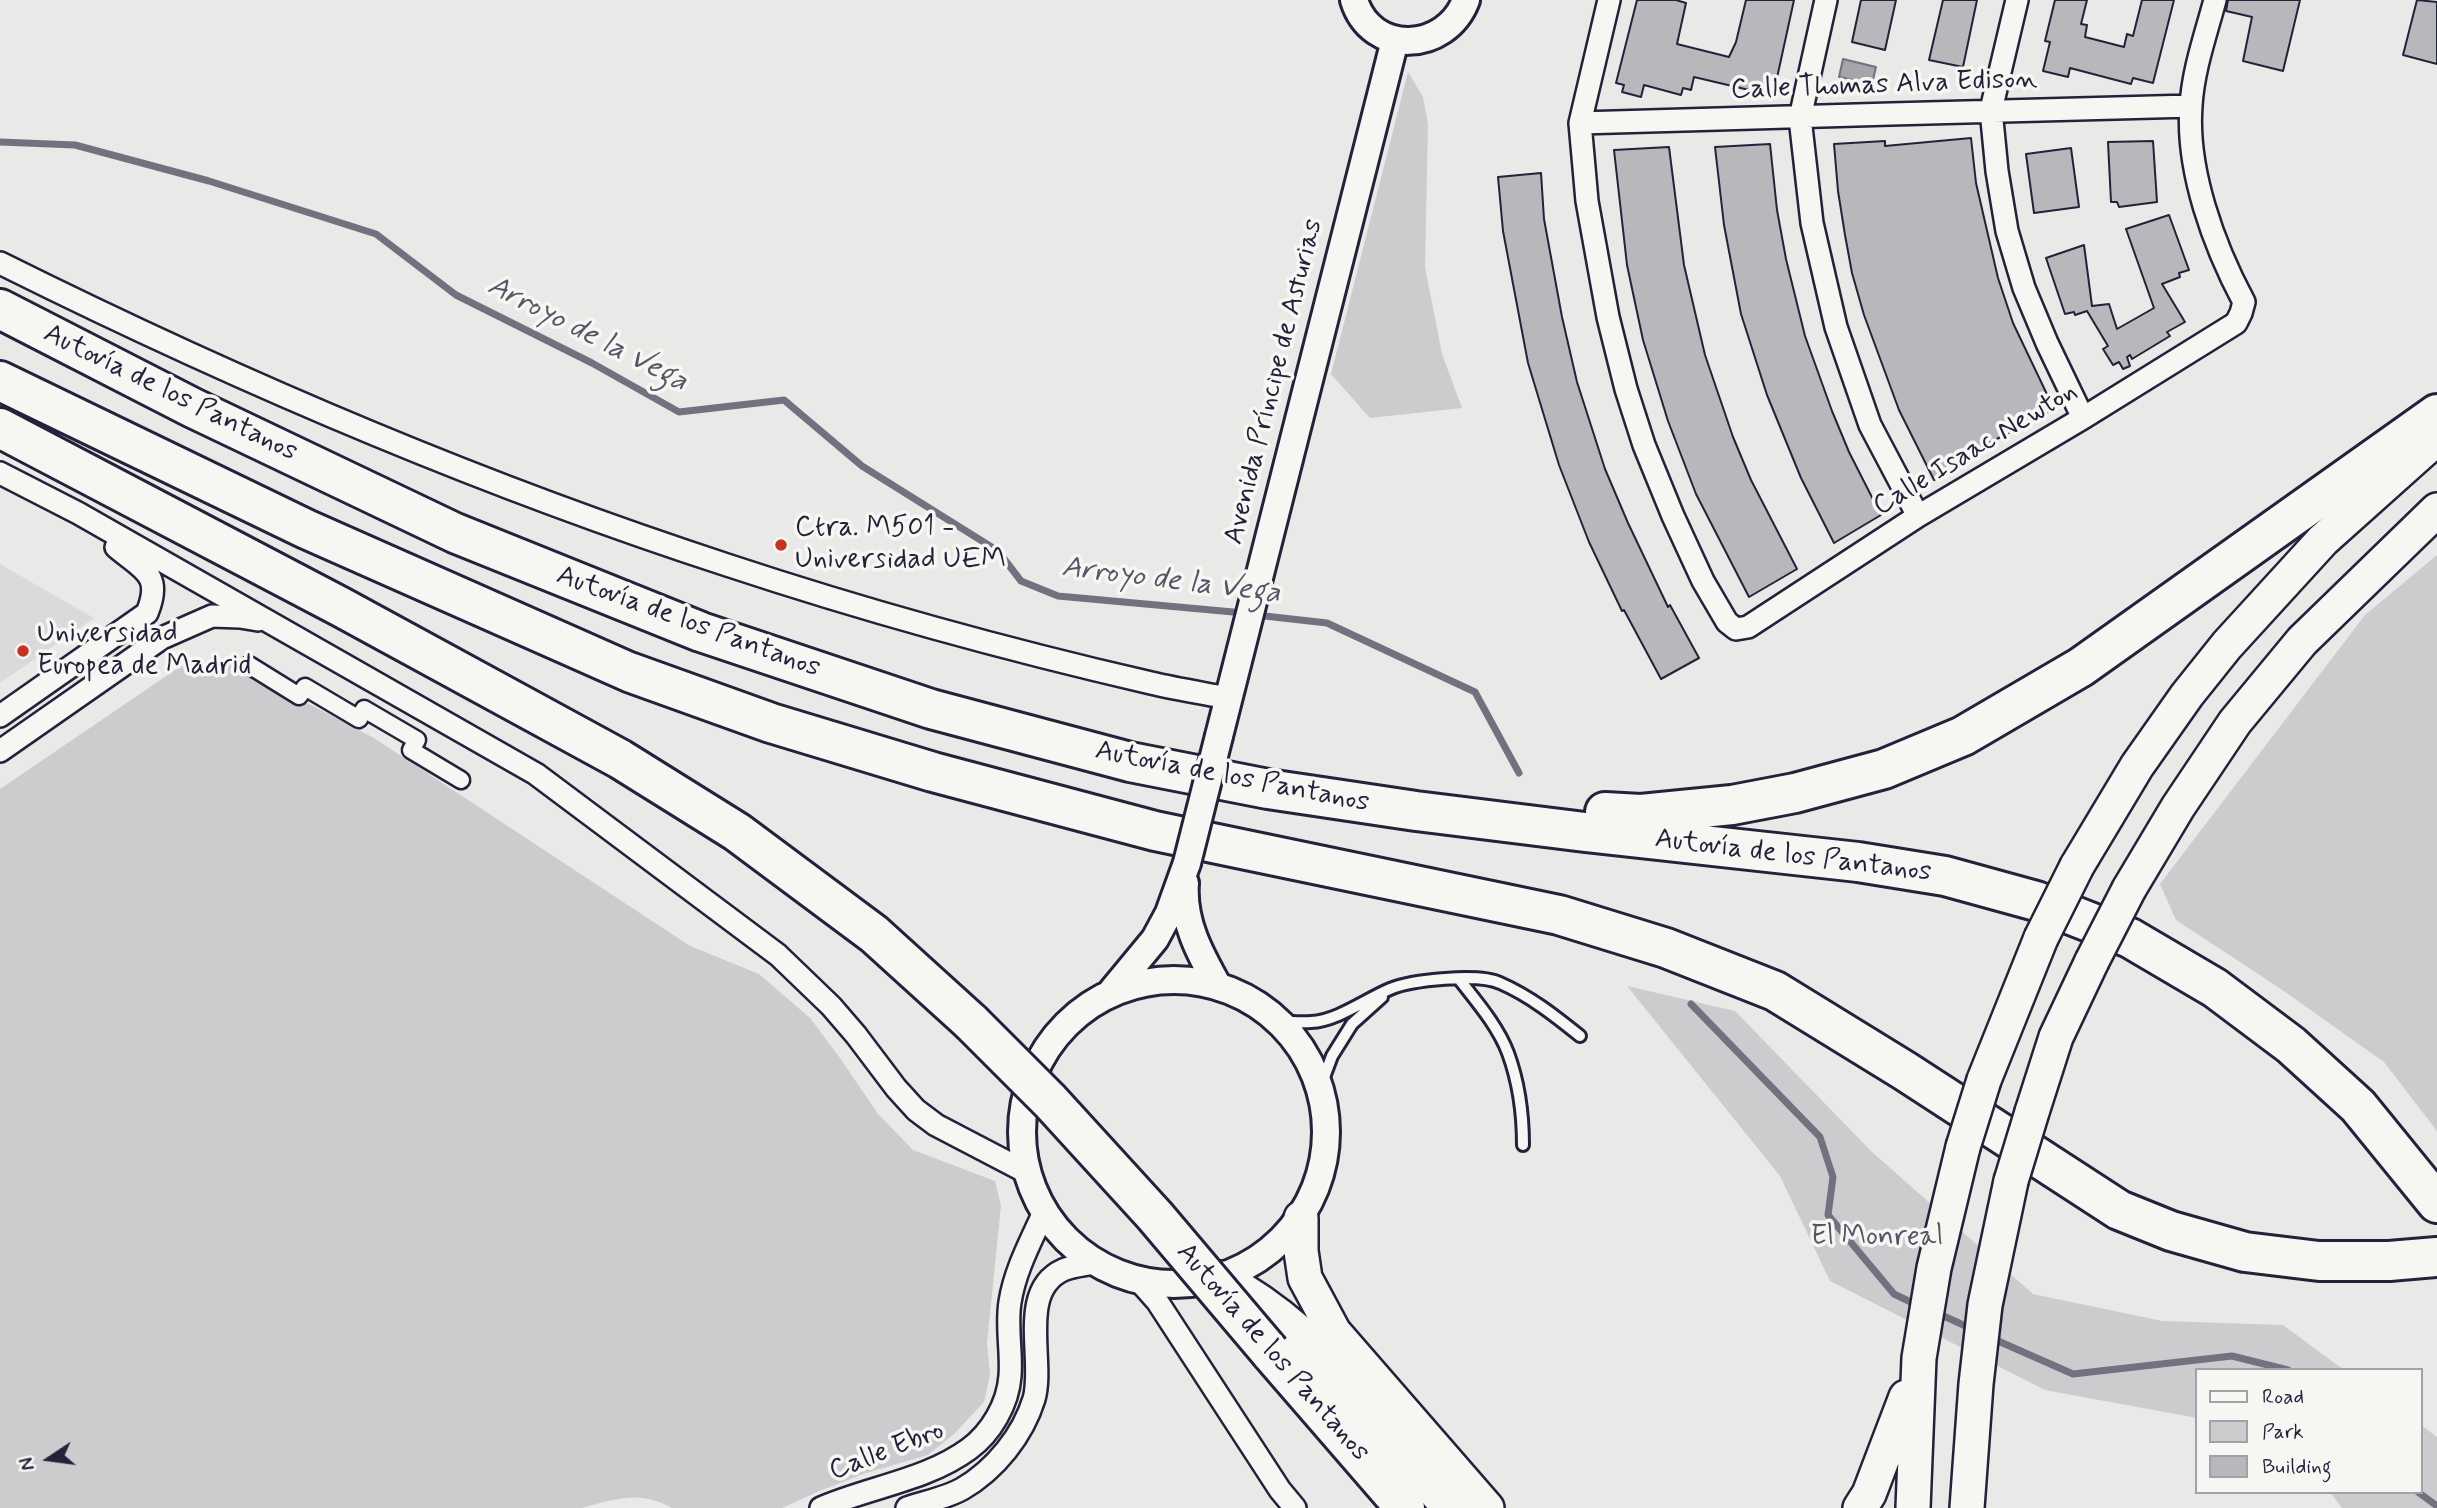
<!DOCTYPE html>
<meta charset="utf-8">
<style>
body{margin:0}
#map{position:relative;width:2437px;height:1508px;overflow:hidden;background:#e9e9e7;font-family:Mynerve,sans-serif}
canvas{display:block}
.legend{position:absolute;left:2195px;top:1368px;width:228px;height:126px;box-sizing:border-box;background:#f6f6f2;border:2px solid #a1a1a9;margin:0;padding:9px 12px;list-style:none;font-size:21px;color:#22223b}
.legend li{display:flex;align-items:center;gap:14px;height:35px}
.legend b{width:35px;border:2px solid #a1a1a9}
.north{position:absolute;left:14px;top:1424px;width:70px;height:70px;-webkit-text-stroke:5px #f6f6f2;paint-order:stroke;rotate:257deg;font-size:19px;font-weight:700;line-height:28px;text-align:center;color:#22223b}
.north::after{content:'';display:block;margin:auto;width:24px;height:32px;background:#22223b;clip-path:polygon(50% 0,100% 100%,50% 72%,0 100%)}
</style>
<div id="map">
<canvas width="2437" height="1508"></canvas>
<ul class="legend">
<li><b style="height:9px;background:#f6f6f2"></b>Road</li>
<li><b style="height:19px;background:#ccccce"></b>Park</li>
<li><b style="height:19px;background:#b8b8bc"></b>Building</li>
</ul>
<div class="north">N</div>
</div>
<script>
const context = document.querySelector('canvas').getContext('2d');
context.lineJoin = 'round';
function fill(path, color) {
  context.fillStyle = color;
  context.fill(path, 'evenodd');
}
function strokePath(path, color, width, dash) {
  context.strokeStyle = color;
  context.lineWidth = width;
  context.lineCap = dash ? 'butt' : 'round';
  context.setLineDash(dash || []);
  context.stroke(path);
}
function write(font, color, halo, rows, align = 'center') {
  context.font = font + ' Mynerve,sans-serif';
  context.lineWidth = 7;
  context.setLineDash([]);
  context.textBaseline = 'middle';
  context.strokeStyle = halo;
  context.fillStyle = color;
  for (const [text, x, y, turn = 0] of rows) {
    context.save();
    context.translate(x, y);
    context.rotate((+turn || 0) * Math.PI / 180);
    context.textAlign = isNaN(turn) ? turn : align;
    if (halo) context.strokeText(text, 0, 0);
    context.fillText(text, 0, 0);
    context.restore();
  }
}
const built = new Path2D(`
 M 0,564 L 94,618 L 0,683 Z`);
const green = new Path2D(`
 M 1408,72 L 1423,97 L 1428,124 L 1425,267 L 1442,354 L 1462,408 L 1370,418 L 1331,374 Z
 M 2437,555 L 2437,1131 L 2384,1062 L 2281,989 L 2176,920 L 2160,884 L 2365,615 Z
 M 233,664 L 374,738 L 690,946 L 759,974 L 810,1018 L 840,1058 L 878,1114 L 913,1150 L 995,1181 L 1001,1206 L 987,1343 L 990,1375 L 984,1402 L 954,1434 L 928,1455 L 866,1473 L 817,1492 L 782,1508 L 672,1508 C 638,1490 617,1499 582,1508 L 0,1508 L 0,789 L 181,666 Z
 M 1627,986 L 1735,1011 L 1872,1152 L 2033,1294 L 2162,1321 L 2283,1325 L 2344,1370 L 2197,1370 L 2197,1418 L 2045,1390 L 1830,1281 L 1780,1176 Z
 M 2421,1425 L 2437,1437 L 2437,1508 L 2342,1508 L 2330,1492 L 2421,1492 Z`);
const water = new Path2D(`
 M 1843,59 L 1876,67 L 1872,84 L 1839,77 Z`);
const stream = new Path2D(`
 M 0,142 L 75,145 L 209,181 L 376,234 L 456,295 L 592,363 L 679,412 L 784,400 L 862,466 L 998,551 L 1021,581 L 1058,596 L 1244,613
 M 1256,615 L 1327,623 L 1475,692 L 1519,773
 M 1691,1004 L 1820,1137 L 1833,1177 L 1828,1215 L 1894,1294 L 1917,1305
 M 1935,1312 L 1972,1329
 M 1989,1337 L 2073,1374 L 2232,1356 L 2288,1370
 M 2418,1492 L 2437,1506`);
const building = new Path2D(`
 M 1637,0 L 1676,0 L 1686,3 L 1677,44 L 1729,57 L 1736,42 L 1746,0 L 1794,0 L 1775,87 L 1768,85 L 1766,94 L 1694,77 L 1691,90 L 1683,88 L 1681,95 L 1644,85 L 1641,97 L 1622,92 L 1624,85 L 1616,83 Z
 M 1861,0 L 1896,0 L 1885,50 L 1852,42 Z
 M 1943,0 L 1977,0 L 1963,67 L 1929,60 Z
 M 2055,0 L 2087,0 L 2081,24 L 2087,25 L 2085,37 L 2124,47 L 2127,34 L 2133,36 L 2142,0 L 2174,0 L 2153,83 L 2133,78 L 2131,84 L 2070,68 L 2068,77 L 2043,71 L 2050,42 L 2045,41 Z
 M 2228,0 L 2300,0 L 2283,71 L 2243,61 L 2252,17 L 2226,11 Z
 M 2417,0 L 2437,2 L 2437,64 L 2403,55 Z
 M 1971,138 L 1976,183 L 1998,278 L 2013,323 L 2054,409 L 1976,450 L 1978,456 L 1934,480 L 1899,410 L 1864,315 L 1852,273 L 1845,235 L 1838,191 L 1834,144 L 1885,141 L 1885,146 Z
 M 2153,141 L 2157,202 L 2119,207 L 2117,202 L 2111,202 L 2108,142 Z
 M 1770,144 L 1777,210 L 1786,259 L 1805,336 L 1832,411 L 1849,452 L 1881,515 L 1834,543 L 1801,478 L 1767,395 L 1741,314 L 1724,225 L 1715,147 Z
 M 1669,147 L 1684,265 L 1705,355 L 1733,437 L 1751,480 L 1797,569 L 1749,597 L 1696,494 L 1668,421 L 1643,340 L 1627,265 L 1614,150 Z
 M 2071,148 L 2079,207 L 2034,213 L 2026,154 Z
 M 1541,173 L 1544,219 L 1562,317 L 1577,382 L 1605,469 L 1628,523 L 1668,607 L 1670,605 L 1699,658 L 1661,679 L 1624,610 L 1622,611 L 1589,542 L 1559,465 L 1528,363 L 1503,231 L 1498,177 Z
 M 2169,215 L 2189,270 L 2179,273 L 2180,277 L 2162,284 L 2185,322 L 2167,332 L 2170,336 L 2132,359 L 2130,355 L 2127,357 L 2130,366 L 2123,369 L 2119,362 L 2113,365 L 2103,349 L 2108,346 L 2087,311 L 2075,315 L 2074,312 L 2065,314 L 2046,258 L 2084,245 L 2092,306 L 2109,304 L 2117,329 L 2154,308 L 2126,229 Z`);
const service = new Path2D(`
 M 1459,979 C 1476,1001 1498,1026 1508,1053 C 1519,1083 1523,1114 1523,1145
 M 1279,1021 C 1290,1022 1301,1023 1311,1022 C 1337,1021 1366,999 1390,989 C 1411,980 1479,973 1500,983 C 1530,996 1555,1016 1580,1036
 M 1320,1088 L 1332,1056 L 1352,1024 L 1382,997`);
const pedestrian = new Path2D(`
 M 249,665 L 299,696 L 305,687 L 359,719 L 364,709 L 417,740 L 411,750 L 461,780`);
const minor = new Path2D(`
 M 1609,0 L 1580,123 L 1587,201 L 1608,317 L 1626,389 L 1644,445 L 1673,516 L 1703,581 L 1727,622 L 1736,629 L 1748,627 L 1918,516 L 2083,418 L 2236,323 L 2241,313 L 2244,302 C 2214,246 2186,170 2191,106 C 2193,70 2206,34 2215,0
 M 1826,0 L 1800,118 L 1812,223 L 1836,327 L 1870,425 L 1918,516
 M 2017,0 L 1991,110 L 1997,171 L 2007,231 L 2024,288 L 2047,343 L 2083,418
 M 1580,123 C 1784,118 1987,110 2191,106
 M 0,263 C 235,380 478,484 727,565 C 866,611 1008,650 1151,683 C 1176,689 1202,693 1228,698
 M 0,473 L 78,513 L 536,774 L 778,955 L 831,1006 L 856,1035 L 896,1088 L 916,1110 L 936,1125 L 1026,1172
 M 0,716 L 147,613 C 163,574 143,570 116,547
 M 0,751 L 162,638 L 212,616 L 240,617 L 258,620
 M 1141,1283 L 1157,1301 L 1280,1490 L 1295,1508
 M 821,1508 C 869,1487 927,1480 969,1449 C 991,1433 1008,1404 1010,1376 C 1012,1352 1006,1327 1010,1302 C 1015,1270 1031,1241 1044,1212
 M 907,1508 C 924,1502 946,1498 962,1489 C 995,1470 1023,1435 1034,1399 C 1045,1361 1017,1291 1063,1270 C 1072,1266 1085,1265 1094,1263`);
const tertiary = new Path2D(`
 M 1354,0 C 1371,56 1446,53 1466,0
 M 1219,736 L 1395,40
 M 1185,883 C 1182,921 1200,954 1218,986
 M1022 1132a152 152 0 1 1 304 0a152 152 0 1 1-304 0Z
 M 1112,991 L 1155,939 L 1169,913 L 1187,863`);
const primary = new Path2D(`
 M 2077,866 L 2137,766 L 2187,695 L 2227,645 L 2323,540 L 2437,438
 M 2129,889 L 2178,807 L 2235,722 L 2302,641 L 2437,510
 M 1984,1080 L 2041,938
 M 2032,1112 L 2056,1037 L 2092,961
 M 1301,1218 L 1301,1251 L 1305,1278 L 1334,1332 L 1487,1508
 M 1221,1278 C 1250,1293 1274,1310 1299,1332 L 1449,1508
 M 1860,1508 L 1869,1494 L 1906,1397
 M 1913,1508 L 1919,1358 L 1934,1268 L 1963,1147
 M 1967,1508 L 1976,1384 L 1985,1305 L 2011,1181`);
const motorway = new Path2D(`
 M 0,309 L 193,408 L 455,533 L 701,632 L 931,709 L 1130,762 L 1268,789 L 1416,811 L 1585,832 L 1858,862 L 1945,876 L 2036,901 L 2130,938 L 2215,988 L 2291,1045 L 2358,1106 L 2437,1203
 M 0,381 L 306,529 L 629,672 L 771,723 L 933,772 L 1155,831 L 1559,915 L 1666,948 L 1775,991 L 1905,1071 L 2119,1210 L 2171,1231 L 2245,1252 L 2319,1261 L 2389,1261 L 2437,1257
 M 0,428 L 341,607 L 620,759 L 737,832 L 874,934 L 971,1022
 M 1605,812 L 1641,814 L 1732,805 L 1795,793 L 1884,769 L 1963,736 L 2081,667 L 2437,414
 M 1270,1352 L 1405,1508`);
const tertiaryBridge = new Path2D(`
 M 1187,863 L 1219,736`);
const primaryBridge = new Path2D(`
 M 2041,938 L 2077,866
 M 2092,961 L 2129,889
 M 1963,1147 L 1984,1080
 M 2011,1181 L 2032,1112`);
const motorwayBridge = new Path2D(`
 M 971,1022 L 1050,1101 L 1155,1216 L 1270,1352`);
const markers = [
 [781,545,7,"#c8321e"],
 [23,651,7,"#c8321e"]
];
const streetNames = [
 ["Calle Thomas Alva Edison",1884,86,-2],
 ["Avenida Príncipe de Asturias",1275,382,-76],
 ["Autovía de los Pantanos",170,394,26],
 ["Calle Isaac Newton",1976,450,-31],
 ["Autovía de los Pantanos",688,623,20],
 ["Autovía de los Pantanos",1232,778,11],
 ["Autovía de los Pantanos",1793,857,7],
 ["Autovía de los Pantanos",1272,1353,49],
 ["Calle Ebro",887,1452,-21]
];
const poiNames = [
 ["Ctra. M501 -",795,529],
 ["Universidad UEM",795,561],
 ["Universidad",37,635],
 ["Europea de Madrid",37,667]
];
const parkNames = [
 ["El Monreal",1877,1238]
];
const waterNames = [
 ["Arroyo de la Vega",587,335,27],
 ["Arroyo de la Vega",1171,582,7]
];
fill(built, '#dadada');
fill(green, '#ccccce');
fill(water, '#a5a5ac');
strokePath(water, '#71717f', 2);
strokePath(stream, '#71717f', 7);
fill(building, '#b8b8bc');
strokePath(building, '#22223b', 2);
strokePath(service, '#22223b', 16);
strokePath(pedestrian, '#22223b', 21);
strokePath(minor, '#22223b', 26);
strokePath(tertiary, '#22223b', 32);
strokePath(primary, '#22223b', 38);
strokePath(motorway, '#22223b', 44);
strokePath(service, '#f6f6f2', 10);
strokePath(pedestrian, '#f6f6f2', 16);
strokePath(minor, '#f6f6f2', 21);
strokePath(tertiary, '#f6f6f2', 26);
strokePath(primary, '#f6f6f2', 33);
strokePath(motorway, '#f6f6f2', 38);
strokePath(tertiaryBridge, '#22223b', 32, []);
strokePath(primaryBridge, '#22223b', 38, []);
strokePath(motorwayBridge, '#22223b', 44, []);
strokePath(tertiaryBridge, '#f6f6f2', 26);
strokePath(primaryBridge, '#f6f6f2', 33);
strokePath(motorwayBridge, '#f6f6f2', 38);
for (const [x, y, r, color] of markers) {
  const dot = new Path2D();
  dot.arc(x, y, r, 0, 2 * Math.PI);
  context.fillStyle = color;
  context.fill(dot);
  strokePath(dot, '#f6f6f2', 2.5);
}
write('28px', '#22223b', '#f6f6f2', streetNames);
write('28px', '#22223b', '#f6f6f2', poiNames, 'left');
write('28px', '#555567', '#f6f6f2', parkNames);
write('italic 30px', '#565668', '#f6f6f2', waterNames);
</script>
